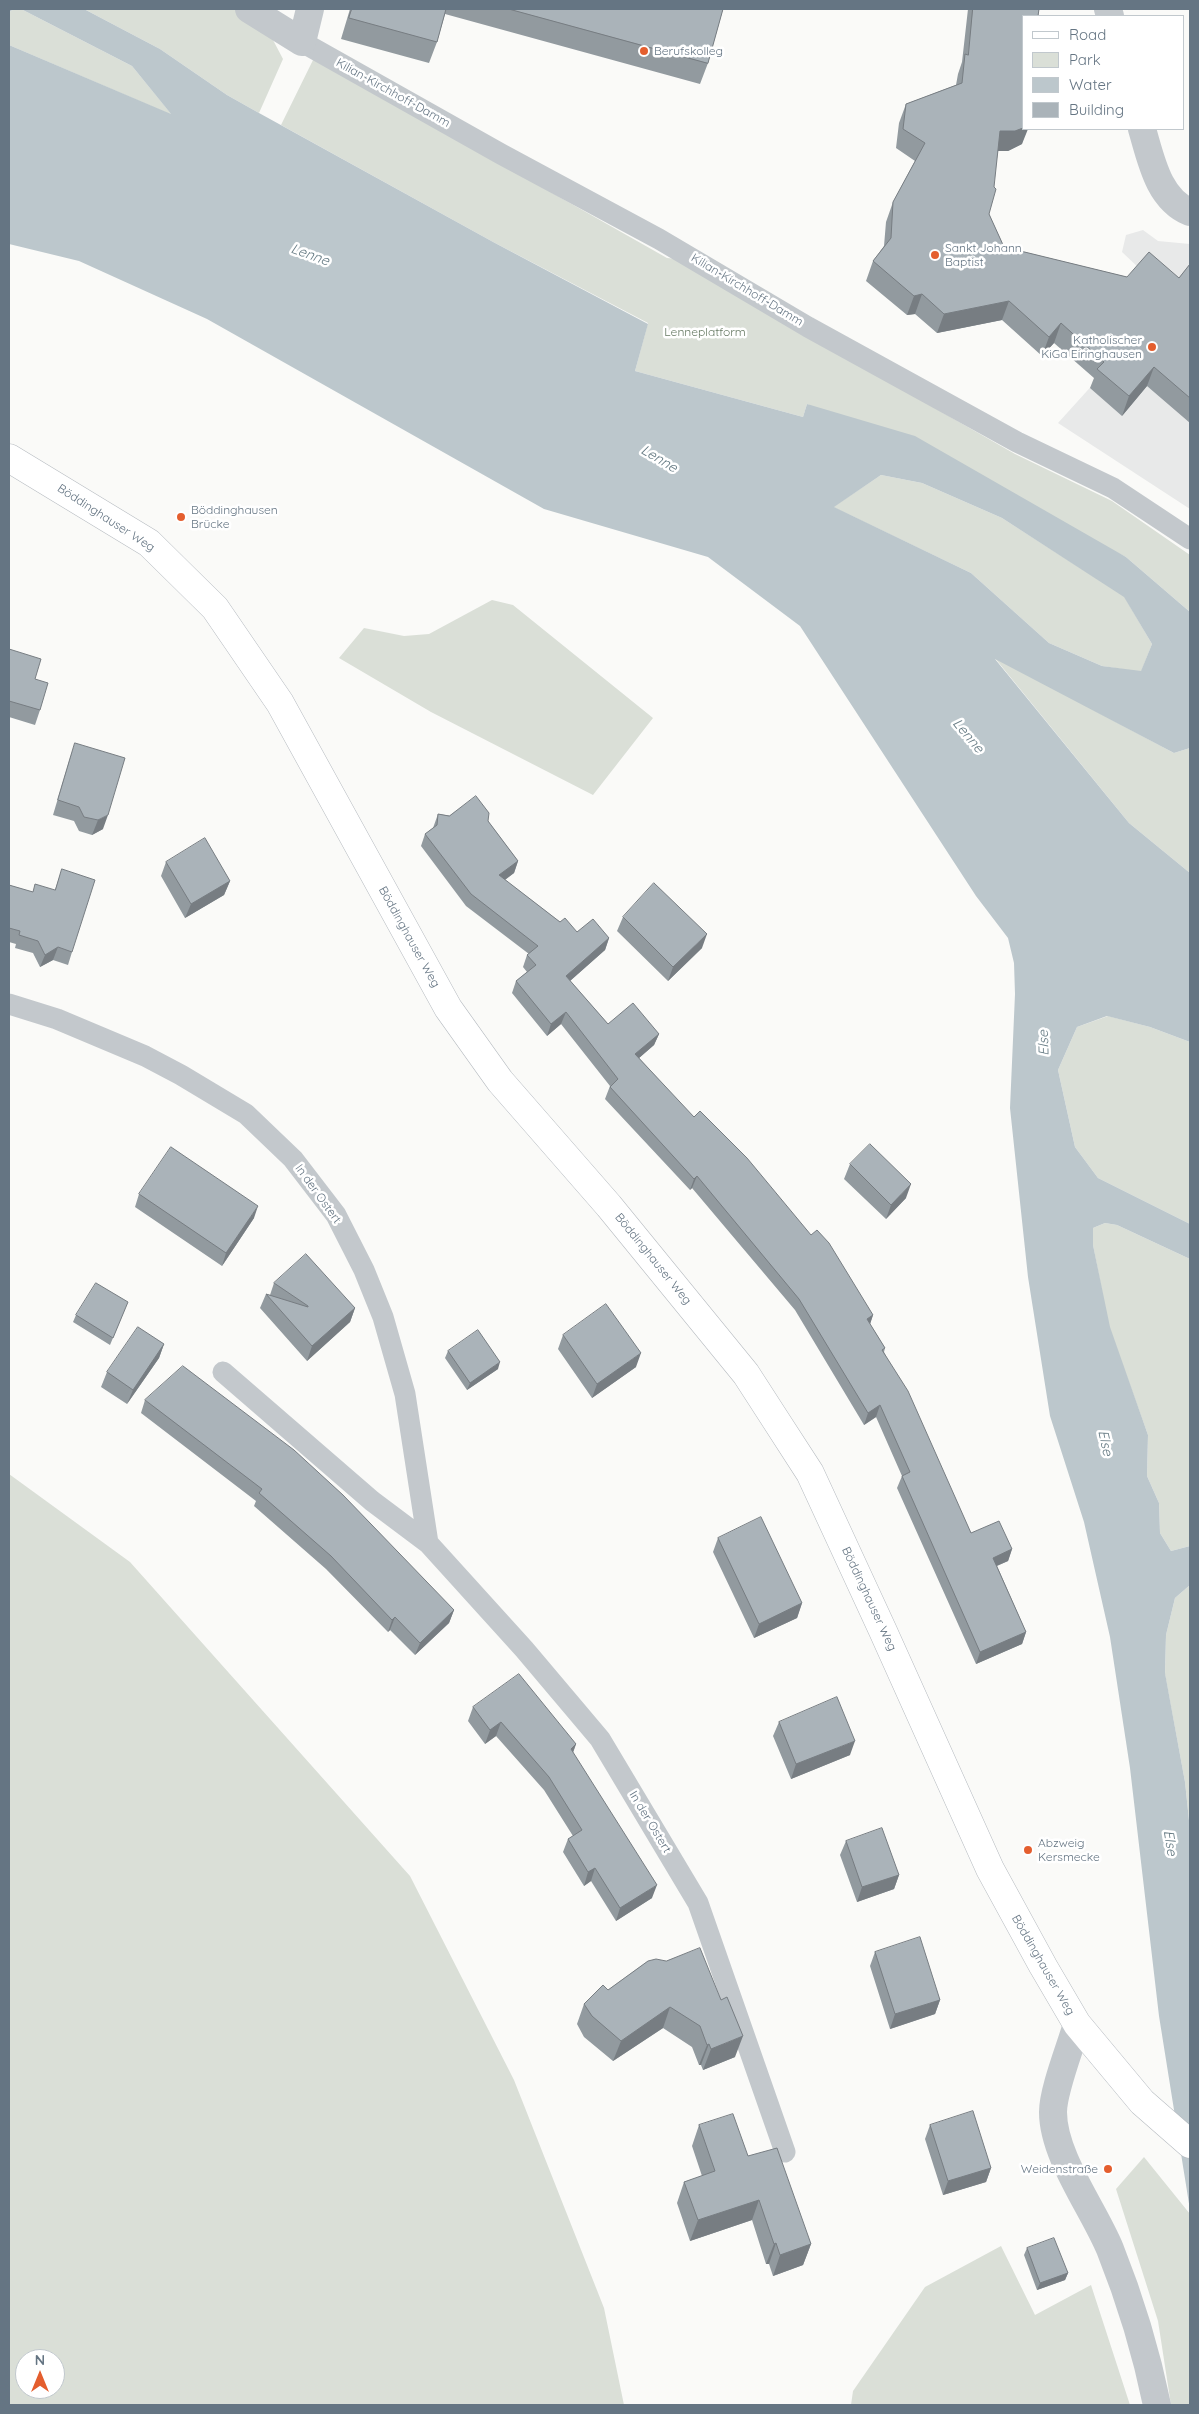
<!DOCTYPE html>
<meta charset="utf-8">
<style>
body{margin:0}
#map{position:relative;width:1199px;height:2414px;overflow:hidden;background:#fafaf8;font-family:Quicksand,sans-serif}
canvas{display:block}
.frame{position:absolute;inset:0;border:10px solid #657583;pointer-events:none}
.legend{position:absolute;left:1022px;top:15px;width:162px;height:115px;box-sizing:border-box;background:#fff;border:1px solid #c1c8cd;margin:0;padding:6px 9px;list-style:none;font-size:15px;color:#657583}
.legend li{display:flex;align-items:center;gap:10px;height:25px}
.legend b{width:25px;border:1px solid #c1c8cd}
.north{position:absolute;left:15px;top:2349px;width:50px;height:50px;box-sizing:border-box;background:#fff;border:1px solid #c1c8cd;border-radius:50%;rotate:0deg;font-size:14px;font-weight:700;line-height:20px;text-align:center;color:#657583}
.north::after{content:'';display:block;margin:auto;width:18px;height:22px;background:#e45e2e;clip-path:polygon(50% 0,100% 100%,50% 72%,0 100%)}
</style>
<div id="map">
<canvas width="1199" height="2414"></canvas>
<div class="frame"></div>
<ul class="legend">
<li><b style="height:6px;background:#fff"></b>Road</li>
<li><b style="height:14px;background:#dadfd7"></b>Park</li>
<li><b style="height:14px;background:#bcc7cc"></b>Water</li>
<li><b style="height:14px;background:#aab3b9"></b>Building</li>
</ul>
<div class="north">N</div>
</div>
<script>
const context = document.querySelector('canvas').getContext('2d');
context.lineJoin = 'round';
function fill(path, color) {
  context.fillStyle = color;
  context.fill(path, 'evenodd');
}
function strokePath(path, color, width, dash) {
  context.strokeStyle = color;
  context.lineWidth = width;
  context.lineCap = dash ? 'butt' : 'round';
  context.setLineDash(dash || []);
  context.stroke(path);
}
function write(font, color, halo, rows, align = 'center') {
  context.font = font + ' Quicksand,sans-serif';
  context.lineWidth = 5;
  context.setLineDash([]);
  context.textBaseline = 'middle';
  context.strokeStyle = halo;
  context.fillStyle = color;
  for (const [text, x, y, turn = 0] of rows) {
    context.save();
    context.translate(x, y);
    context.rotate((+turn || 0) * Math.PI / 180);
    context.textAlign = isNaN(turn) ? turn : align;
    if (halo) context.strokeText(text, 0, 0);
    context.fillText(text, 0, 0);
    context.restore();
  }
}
const built = new Path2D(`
 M 1143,230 L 1158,241 L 1190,244 L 1190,509 L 1058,423 L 1096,381 L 1142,271 L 1122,252 L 1126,235 Z`);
const green = new Path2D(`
 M 14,9 L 23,10 L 132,66 L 172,115 L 9,45 L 9,12 Z
 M 84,9 L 239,9 L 263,21 L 283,59 L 259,113 L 227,95 L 160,49 Z
 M 314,58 L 667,258 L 699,261 L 821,343 L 1015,454 L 1112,501 L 1190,555 L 1190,612 L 1126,557 L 807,404 L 803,417 L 635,371 L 648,323 L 495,243 L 281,125 Z
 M 881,475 L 922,483 L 1002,518 L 1124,596 L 1152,644 L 1141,672 L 1102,666 L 1049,643 L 971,573 L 833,507 Z
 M 492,600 L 513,605 L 653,718 L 593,795 L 431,712 L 339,658 L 364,628 L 404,636 L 429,634 Z
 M 994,657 L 1174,753 L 1190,748 L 1190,873 L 1129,823 Z
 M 1108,1016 L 1150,1027 L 1190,1042 L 1190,1224 L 1098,1178 L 1075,1147 L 1058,1070 L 1077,1027 Z
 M 1105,1223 L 1117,1225 L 1190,1259 L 1190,1546 L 1171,1551 L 1160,1533 L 1159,1503 L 1147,1476 L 1148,1435 L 1109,1327 L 1093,1245 L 1093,1228 Z
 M 9,1474 L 130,1562 L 410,1876 L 514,2080 L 604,2308 L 624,2405 L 9,2405 ZM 25,2359 L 55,2359 L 55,2389 L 25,2389 Z
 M 1190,1585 L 1190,1830 L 1185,1782 L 1165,1674 L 1166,1635 L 1175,1598 Z
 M 1144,2157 L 1190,2214 L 1190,2405 L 1171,2405 L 1158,2321 L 1116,2189 Z
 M 1001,2246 L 1035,2315 L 1091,2285 L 1130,2405 L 851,2405 L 853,2391 L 925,2287 Z`);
const water = new Path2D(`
 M 9,9 L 84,9 L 160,49 L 227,95 L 259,113 L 495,243 L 648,324 L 635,371 L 803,417 L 807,404 L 915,436 L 1126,557 L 1190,612 L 1190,748 L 1174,753 L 995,659 L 1129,823 L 1190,873 L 1190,1042 L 1150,1027 L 1107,1016 L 1077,1027 L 1058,1070 L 1075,1147 L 1098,1178 L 1190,1224 L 1190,1259 L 1117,1225 L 1105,1223 L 1093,1228 L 1093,1245 L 1110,1327 L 1148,1435 L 1147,1476 L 1159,1503 L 1160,1533 L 1171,1551 L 1190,1546 L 1190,1585 L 1175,1598 L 1166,1635 L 1165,1673 L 1185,1782 L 1190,1830 L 1190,2210 L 1159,2016 L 1130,1768 L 1110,1637 L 1084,1522 L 1050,1416 L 1028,1277 L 1010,1108 L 1015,994 L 1014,963 L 1008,938 L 976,896 L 800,626 L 708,557 L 544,509 L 207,319 L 79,261 L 9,244 L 9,45 L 171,114 L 132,66 L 23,10 L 14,9 L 9,12 ZM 881,475 L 922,483 L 1002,518 L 1124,597 L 1152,644 L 1141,671 L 1102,666 L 1049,643 L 971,573 L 834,507 Z`);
const lane = new Path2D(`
 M 302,42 L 501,154 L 659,239 L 808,327 L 1017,442 L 1113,488 L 1190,539
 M 9,1004 L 57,1019 L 145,1056 L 181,1075 L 246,1114 L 293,1159 L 336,1215 L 364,1270 L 383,1317 L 405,1394 L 428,1543
 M 223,1372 L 372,1501 L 428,1543 L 524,1649 L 600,1739 L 698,1903 L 785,2152`);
const street = new Path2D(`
 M 249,9 L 302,42 L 310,9
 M 1108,9 L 1110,16
 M 1142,129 C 1151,159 1158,199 1190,212
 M 1077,2024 C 1071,2046 1053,2090 1053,2112 C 1053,2156 1093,2208 1110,2249 C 1130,2299 1146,2351 1157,2405`);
const secondary = new Path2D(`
 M 9,458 L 149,543 L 215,608 L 280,703 L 448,1008 L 500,1081 L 609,1206 L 746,1374 L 777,1422 L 810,1473 L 883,1631 L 990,1869 L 1043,1966 L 1077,2024 L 1142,2102 L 1190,2144`);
const wall = new Path2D(`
 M 350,9 L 723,9 L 708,63 L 700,84 L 445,14 L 437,42 L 429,63 L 341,39 Z
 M 968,9 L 1039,9 L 1022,144 L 1008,151 L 998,151 L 989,214 L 1004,247 L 1127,277 L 1179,278 L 1190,264 L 1190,423 L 1147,386 L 1122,416 L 1090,388 L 1094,378 L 1054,343 L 1042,356 L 1002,320 L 937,333 L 915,314 L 907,315 L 866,281 L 873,261 L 884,246 L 886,222 L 893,202 L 915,161 L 896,148 L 899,123 L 906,104 L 956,85 L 958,74 L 962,62 Z
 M 9,649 L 40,710 L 35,725 L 9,717 Z
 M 75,743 L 103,829 L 92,835 L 79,831 L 74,821 L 53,815 L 70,758 Z
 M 438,814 L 488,821 L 518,861 L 514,873 L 505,880 L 560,922 L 577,932 L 609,938 L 605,950 L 570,981 L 608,1024 L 659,1034 L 654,1045 L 639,1058 L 873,1315 L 870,1324 L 885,1348 L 884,1352 L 971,1533 L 1012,1549 L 1008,1561 L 997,1566 L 1026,1632 L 1022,1644 L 976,1664 L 897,1488 L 902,1476 L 876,1417 L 864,1425 L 795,1310 L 692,1188 L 690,1190 L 605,1099 L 610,1086 L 561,1024 L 547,1036 L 512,993 L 516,981 L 527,972 L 523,967 L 527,955 L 529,954 L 466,906 L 421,846 L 425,834 L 433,828 Z
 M 166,862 L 230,881 L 224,895 L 185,918 L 161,876 Z
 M 62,869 L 72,952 L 68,965 L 53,960 L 40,967 L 33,953 L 15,948 L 16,944 L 9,942 L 9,885 L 32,892 L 55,890 Z
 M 623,917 L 702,948 L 668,981 L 617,931 Z
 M 850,1164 L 906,1198 L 886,1219 L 844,1179 Z
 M 139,1194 L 254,1218 L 222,1266 L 135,1207 Z
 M 274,1283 L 355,1308 L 350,1322 L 307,1361 L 260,1308 L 266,1294 L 270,1295 Z
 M 125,1309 L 110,1345 L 73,1322 L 76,1315 Z
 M 563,1335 L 636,1367 L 592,1398 L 558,1349 Z
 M 164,1344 L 159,1358 L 127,1404 L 101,1387 L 107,1372 Z
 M 448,1351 L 498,1369 L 467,1390 L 445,1358 Z
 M 145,1400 L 454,1610 L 449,1623 L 415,1655 L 390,1630 L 388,1632 L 326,1569 L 254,1506 L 256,1501 L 141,1413 Z
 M 718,1538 L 802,1603 L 797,1618 L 754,1638 L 713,1552 Z
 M 473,1707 L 576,1744 L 573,1753 L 652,1898 L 616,1921 L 591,1881 L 584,1886 L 563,1852 L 568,1839 L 573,1836 L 544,1790 L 496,1736 L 485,1744 L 468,1721 Z
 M 779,1722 L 850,1755 L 791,1779 L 773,1736 Z
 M 846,1841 L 899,1875 L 894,1889 L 857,1902 L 840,1855 Z
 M 875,1952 L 940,2000 L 935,2014 L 890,2029 L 870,1966 Z
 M 648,1961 L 735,2057 L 703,2070 L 701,2065 L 699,2065 L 692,2047 L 663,2028 L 613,2061 L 584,2037 L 577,2024 L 584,2004 L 608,1990 Z
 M 699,2125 L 748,2156 L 811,2244 L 803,2265 L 773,2276 L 769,2264 L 766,2264 L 752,2220 L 690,2241 L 677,2203 L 684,2182 L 702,2176 L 692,2146 Z
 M 930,2125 L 991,2168 L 986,2182 L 943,2195 L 925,2139 Z
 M 1027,2248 L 1068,2273 L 1065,2280 L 1037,2290 L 1024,2255 Z`);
const shadedWall = new Path2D(`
 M 1023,128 L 1028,129 L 1022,144 L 1008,151 L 993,151 L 1000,131 Z
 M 922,294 L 915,314 L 907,315 L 914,296 Z
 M 1009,301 L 1002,320 L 937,333 L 944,314 Z
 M 1061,323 L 1054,343 L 1042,356 L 1049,337 Z
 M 1154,367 L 1147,386 L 1122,416 L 1129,396 Z
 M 108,815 L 103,829 L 92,835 L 98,820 Z
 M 518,861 L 514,873 L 495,887 L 499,875 Z
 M 230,881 L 224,895 L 185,918 L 191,904 Z
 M 707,934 L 702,948 L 668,981 L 673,967 Z
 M 609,938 L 605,950 L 562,988 L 566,976 Z
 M 58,947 L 53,960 L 40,967 L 45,955 Z
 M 566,1012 L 561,1024 L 547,1036 L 551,1024 Z
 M 659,1034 L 654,1045 L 631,1065 L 635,1054 Z
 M 697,1176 L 692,1188 L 690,1190 L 694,1179 Z
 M 911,1184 L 906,1198 L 886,1219 L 891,1205 Z
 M 258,1206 L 254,1218 L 222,1266 L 226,1253 Z
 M 355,1308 L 350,1322 L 307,1361 L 312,1346 Z
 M 873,1315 L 869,1327 L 867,1319 Z
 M 164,1344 L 159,1358 L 127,1404 L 133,1390 Z
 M 641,1353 L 636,1367 L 592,1398 L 597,1384 Z
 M 500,1362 L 498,1369 L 467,1390 L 470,1383 Z
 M 880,1405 L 876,1417 L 864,1425 L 868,1413 Z
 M 1012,1549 L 1008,1561 L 989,1569 L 993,1558 Z
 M 802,1603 L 797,1618 L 754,1638 L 759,1624 Z
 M 454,1610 L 449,1623 L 415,1655 L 420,1643 Z
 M 395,1617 L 390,1630 L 388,1632 L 392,1620 Z
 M 1026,1632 L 1022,1644 L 976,1664 L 980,1652 Z
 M 501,1722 L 496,1736 L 485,1744 L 490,1730 Z
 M 855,1741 L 850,1755 L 791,1779 L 796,1764 Z
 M 576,1744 L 571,1757 L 571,1749 Z
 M 595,1868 L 591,1881 L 584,1886 L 588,1872 Z
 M 899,1875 L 894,1889 L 857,1902 L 862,1887 Z
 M 657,1885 L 652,1898 L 616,1921 L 620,1908 Z
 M 940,2000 L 935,2014 L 890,2029 L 895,2014 Z
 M 670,2007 L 663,2028 L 613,2061 L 621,2041 Z
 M 743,2036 L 735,2057 L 703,2070 L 711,2049 Z
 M 709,2044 L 701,2065 L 699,2065 L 707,2045 Z
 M 991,2168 L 986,2182 L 943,2195 L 948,2181 Z
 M 759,2200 L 752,2220 L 690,2241 L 698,2220 Z
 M 776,2243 L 769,2264 L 766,2264 L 774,2244 Z
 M 811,2244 L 803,2265 L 773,2276 L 780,2255 Z
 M 1068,2273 L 1065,2280 L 1037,2290 L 1040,2283 Z`);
const building = new Path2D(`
 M 352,9 L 446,9 L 437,42 L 349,18 Z
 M 509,9 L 723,9 L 708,63 Z
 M 973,9 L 1039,9 L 1038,16 L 1023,16 L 1023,128 L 1015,131 L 1000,131 L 994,187 L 996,189 L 989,214 L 1004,247 L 1127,277 L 1149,252 L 1179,278 L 1190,264 L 1190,398 L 1154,367 L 1129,396 L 1097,369 L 1104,362 L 1061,323 L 1049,337 L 1009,301 L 944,314 L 922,294 L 914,296 L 873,261 L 891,238 L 893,202 L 925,143 L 903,129 L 906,104 L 962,83 L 965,54 L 968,55 Z
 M 9,649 L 41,659 L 35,679 L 48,683 L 40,710 L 9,701 Z
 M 75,743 L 125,758 L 108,815 L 98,820 L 84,817 L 79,807 L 58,800 Z
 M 476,796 L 489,813 L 488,821 L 518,861 L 499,875 L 560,922 L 565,918 L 577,932 L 593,919 L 609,938 L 566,976 L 608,1024 L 633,1003 L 659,1034 L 635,1054 L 694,1117 L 700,1111 L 747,1158 L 811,1235 L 817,1230 L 829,1243 L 873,1315 L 867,1319 L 885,1348 L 882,1350 L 908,1391 L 971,1533 L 999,1521 L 1012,1549 L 993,1558 L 1026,1632 L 980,1652 L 902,1476 L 910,1472 L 880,1405 L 868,1413 L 799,1299 L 697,1176 L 694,1179 L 610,1087 L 618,1079 L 566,1012 L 551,1024 L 516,981 L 536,965 L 527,955 L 538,946 L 471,894 L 425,834 L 437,825 L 438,814 L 449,816 Z
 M 205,838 L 230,881 L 191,904 L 166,862 Z
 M 62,869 L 95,880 L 72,952 L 58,947 L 45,955 L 38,941 L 19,935 L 20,931 L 9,928 L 9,885 L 33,892 L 35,884 L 55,890 Z
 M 654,883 L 707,934 L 673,967 L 623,917 Z
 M 870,1144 L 911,1184 L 891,1205 L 850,1164 Z
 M 171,1147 L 258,1206 L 226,1253 L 139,1194 Z
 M 306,1254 L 355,1308 L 312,1346 L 266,1294 L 308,1307 L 308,1306 L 274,1283 Z
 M 96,1283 L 128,1302 L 113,1338 L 76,1315 Z
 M 606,1304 L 641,1353 L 597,1384 L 563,1335 Z
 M 138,1327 L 164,1344 L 133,1390 L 107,1372 Z
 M 478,1330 L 500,1362 L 470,1383 L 448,1351 Z
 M 183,1366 L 294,1450 L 343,1495 L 454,1610 L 420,1643 L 395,1617 L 392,1620 L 331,1556 L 259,1493 L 262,1489 L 145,1400 Z
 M 761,1517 L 802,1603 L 759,1624 L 718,1538 Z
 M 519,1674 L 576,1744 L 571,1749 L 657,1885 L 620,1908 L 595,1868 L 588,1872 L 568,1839 L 582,1830 L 549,1777 L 501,1722 L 490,1730 L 473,1707 Z
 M 837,1697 L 855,1741 L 796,1764 L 779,1722 Z
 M 882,1828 L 899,1875 L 862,1887 L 846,1841 Z
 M 920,1937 L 940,2000 L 895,2014 L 875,1952 Z
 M 700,1948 L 721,2000 L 727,1997 L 743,2036 L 711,2049 L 709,2044 L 707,2045 L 700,2026 L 670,2007 L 621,2041 L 592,2016 L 584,2004 L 603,1985 L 608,1990 L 648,1961 L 656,1959 L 666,1961 Z
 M 973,2111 L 991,2168 L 948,2181 L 930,2125 Z
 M 733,2114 L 748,2156 L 777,2148 L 811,2244 L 780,2255 L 776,2243 L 774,2244 L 759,2200 L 698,2220 L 684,2182 L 715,2171 L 699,2125 Z
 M 1054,2238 L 1068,2273 L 1040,2283 L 1027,2248 Z`);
const markers = [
 [644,51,5,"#e45e2e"],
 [935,255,5,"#e45e2e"],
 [1152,347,5,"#e45e2e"],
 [181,517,5,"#e45e2e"],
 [1028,1850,5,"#e45e2e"],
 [1108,2169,5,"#e45e2e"]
];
const poiNames = [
 ["Berufskolleg",654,51],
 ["Sankt Johann",945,248],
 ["Baptist",945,262],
 ["Katholischer",1142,340,"right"],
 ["KiGa Eiringhausen",1142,354,"right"],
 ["Böddinghausen",191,510],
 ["Brücke",191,524],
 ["Abzweig",1038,1843],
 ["Kersmecke",1038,1857],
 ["Weidenstraße",1098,2169,"right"]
];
const streetNames = [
 ["Kilian-Kirchhoff-Damm",393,93,29],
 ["Kilian-Kirchhoff-Damm",747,290,31],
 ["Böddinghauser Weg",106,518,33],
 ["Böddinghauser Weg",409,937,61],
 ["In der Ostert",318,1194,54],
 ["Böddinghauser Weg",653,1259,51],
 ["Böddinghauser Weg",869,1599,65],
 ["In der Ostert",650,1822,59],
 ["Böddinghauser Weg",1043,1965,60]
];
const parkNames = [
 ["Lenneplatform",705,332]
];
const waterNames = [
 ["Lenne",310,255,20],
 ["Lenne",659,459,31],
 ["Lenne",968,736,50],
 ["Else",1044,1043,-91],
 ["Else",1105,1443,78],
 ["Else",1170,1843,81]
];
fill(built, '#e8e9e9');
fill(green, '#dadfd7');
fill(water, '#bcc7cc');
strokePath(secondary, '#b6bbc0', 29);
strokePath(lane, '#c3c8cc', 21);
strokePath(street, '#c3c8cc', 28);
strokePath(secondary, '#fff', 28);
fill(wall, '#929a9f');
fill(shadedWall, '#777d82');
fill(building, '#aab3b9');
strokePath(building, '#777d82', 1);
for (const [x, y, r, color] of markers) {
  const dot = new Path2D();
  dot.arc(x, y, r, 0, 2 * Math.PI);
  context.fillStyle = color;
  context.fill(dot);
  strokePath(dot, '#fff', 2);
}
write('12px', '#657583', '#fff', poiNames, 'left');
write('12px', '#657583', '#fff', streetNames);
write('12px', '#677a64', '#fff', parkNames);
write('italic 14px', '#657a83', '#fff', waterNames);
</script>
